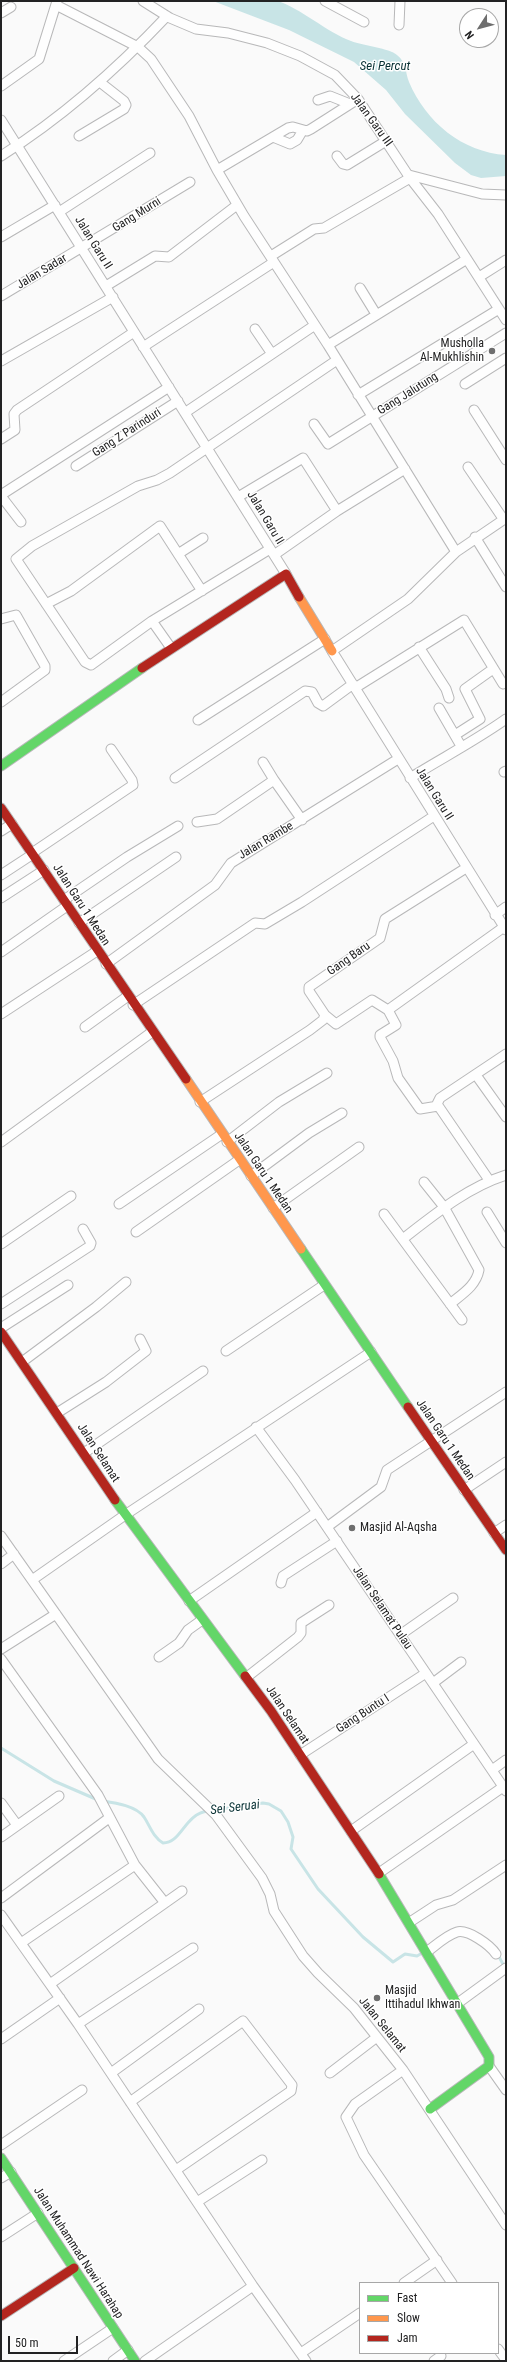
<!DOCTYPE html>
<style>
body{margin:0}
#map{position:relative;width:507px;height:2362px;overflow:hidden;background:#fafafa;font-family:"Roboto Condensed",sans-serif}
canvas{display:block}
.frame{position:absolute;inset:0;border:2px solid #222223;pointer-events:none}
.legend{position:absolute;left:359px;top:2282px;width:140px;height:72px;box-sizing:border-box;background:#fff;border:1px solid #a7a7a7;margin:0;padding:5px 7px;list-style:none;font-size:12px;color:#222223}
.legend li{display:flex;align-items:center;gap:8px;height:20px}
.legend b{width:20px;border:1px solid #a7a7a7}
.north{position:absolute;left:459px;top:8px;width:40px;height:40px;box-sizing:border-box;background:#fff;border:1px solid #a7a7a7;border-radius:50%;rotate:234deg;font-size:11px;font-weight:700;line-height:16px;text-align:center;color:#222223}
.north::after{content:'';display:block;margin:auto;width:14px;height:18px;background:#6e6e6e;clip-path:polygon(50% 0,100% 100%,50% 72%,0 100%)}
.scale{position:absolute;left:8px;top:2336px;width:70px;height:18px;box-sizing:border-box;border:2px solid #222223;border-top:0;padding-left:5px;font-size:12px;line-height:14px;white-space:nowrap;color:#222223;-webkit-text-stroke:3px #fff;paint-order:stroke}
</style>
<div id="map">
<canvas width="507" height="2362"></canvas>
<div class="frame"></div>
<ul class="legend">
<li><b style="height:5px;background:#63d668"></b>Fast</li>
<li><b style="height:5px;background:#ff974d"></b>Slow</li>
<li><b style="height:5px;background:#b3261e"></b>Jam</li>
</ul>
<div class="north">N</div>
<div class="scale">50 m</div>
</div>
<script>
const context = document.querySelector('canvas').getContext('2d');
context.lineJoin = 'round';
function fill(path, color) {
  context.fillStyle = color;
  context.fill(path, 'evenodd');
}
function strokePath(path, color, width, dash) {
  context.strokeStyle = color;
  context.lineWidth = width;
  context.lineCap = dash ? 'butt' : 'round';
  context.setLineDash(dash || []);
  context.stroke(path);
}
function write(font, color, halo, rows, align = 'center') {
  context.font = font + ' "Roboto Condensed",sans-serif';
  context.lineWidth = 3;
  context.setLineDash([]);
  context.textBaseline = 'middle';
  context.strokeStyle = halo;
  context.fillStyle = color;
  for (const [text, x, y, turn = 0] of rows) {
    context.save();
    context.translate(x, y);
    context.rotate((+turn || 0) * Math.PI / 180);
    context.textAlign = isNaN(turn) ? turn : align;
    if (halo) context.strokeText(text, 0, 0);
    context.fillText(text, 0, 0);
    context.restore();
  }
}
const water = new Path2D(`
 M 213,1 C 228,1 263,0 277,1 C 299,7 328,33 351,41 C 364,46 389,48 397,55 C 407,63 405,72 409,82 C 426,122 462,152 506,155 L 506,176 L 481,178 L 471,175 L 455,163 L 405,114 L 386,90 L 354,62 L 289,30 Z`);
const stream = new Path2D(`
 M 1,1748 L 54,1781 L 98,1800
 M 103,1801 C 116,1803 136,1806 144,1817 C 150,1826 153,1837 163,1843 C 182,1843 184,1814 208,1811
 M 214,1810 L 263,1803 L 269,1804 L 281,1811 L 288,1822 L 293,1837 L 291,1849 L 318,1889 L 363,1937 L 393,1962 L 405,1954 L 417,1956 L 424,1952
 M 498,1955 L 504,1966`);
const street = new Path2D(`
 M 143,1 L 170,18 L 196,29 L 228,33 L 267,43 L 300,56 L 335,75 L 358,99 L 410,178 L 438,214 L 506,320
 M 325,1 L 364,22
 M 56,5 L 138,47 L 151,59 L 189,116 L 217,170 L 244,216 L 328,345 L 456,552
 M 1,13 L 11,7
 M 399,25 L 400,1
 M 1,86 L 39,59 L 57,1
 M 318,100 L 330,96 L 350,104
 M 1,120 L 286,574
 M 79,136 L 124,109 L 126,105 L 124,101 L 101,83
 M 273,137 L 290,144 L 297,140 L 303,130
 M 1,156 C 63,117 117,69 167,16
 M 337,156 L 343,164 L 347,165 L 386,141
 M 217,170 L 288,128 L 293,127 L 307,131 L 311,129 L 358,99
 M 409,175 L 482,194 L 506,195
 M 59,212 L 150,153
 M 1,237 L 55,205
 M 271,256 L 314,229 L 324,228 L 410,178
 M 479,277 L 506,260
 M 106,286 L 155,256 L 169,257 L 237,205
 M 360,288 L 376,314
 M 1,296 L 190,182
 M 255,329 L 272,354 L 315,325
 M 328,345 L 467,259
 M 143,347 L 274,262
 M 1,361 L 113,297
 M 465,384 L 506,358
 M 358,395 L 499,309
 M 474,410 L 506,460
 M 186,412 L 272,354
 M 314,424 L 328,444 L 506,333
 M 1,439 L 15,430 L 14,414 L 17,410 L 134,332
 M 76,466 L 178,401
 M 468,467 L 504,520
 M 1,495 L 169,387
 M 1,496 L 21,522
 M 238,497 L 303,458 L 337,511
 M 506,518 L 456,552 L 408,599 L 332,651 L 506,930
 M 475,537 L 506,587
 M 270,549 L 152,621 L 91,665 L 85,662 L 16,559 L 32,546 L 138,486 L 157,480 L 170,473 L 337,360
 M 178,554 L 203,538
 M 274,555 L 337,511 L 405,469
 M 46,604 L 71,591 L 160,526 L 202,591
 M 1,619 L 16,615 L 45,666 L 45,670 L 1,702
 M 152,621 L 171,648
 M 419,647 L 446,689 L 449,698
 M 355,688 L 464,620 L 503,684
 M 439,708 L 461,746
 M 198,720 L 325,639
 M 455,735 L 480,719 L 465,689 L 493,669
 M 263,762 L 274,780
 M 504,772 L 506,771
 M 175,778 L 305,691 L 312,692 L 318,703 L 323,706 L 353,684
 M 410,778 C 442,758 475,741 506,719
 M 197,822 L 217,819 L 274,780 L 302,820
 M 1,831 L 12,824
 M 32,853 L 133,785 L 132,780 L 111,749
 M 1,875 L 33,854
 M 1,898 L 44,870
 M 64,900 L 127,857 L 178,826
 M 495,915 L 506,907
 M 79,923 L 176,857
 M 1,952 L 67,906
 M 106,964 L 215,885 L 231,863 L 398,759
 M 133,1005 L 255,923 L 265,924 L 302,902 L 434,816
 M 388,1010 L 504,927
 M 1,1014 L 97,951
 M 85,1027 L 128,996
 M 476,1075 L 506,1117
 M 200,1102 L 310,1030 L 323,1020 L 325,1015
 M 438,1106 L 420,1109 L 398,1078 L 393,1061 L 380,1037 L 380,1035 L 396,1025 L 388,1010 L 372,1000 L 336,1024 L 325,1015 L 309,991 L 309,987 L 380,938 L 385,919 L 466,868
 M 1,1142 L 152,1032
 M 227,1142 L 279,1102 L 327,1073
 M 251,1176 L 309,1133 L 342,1113
 M 489,1180 L 437,1104 L 440,1098 L 506,1054
 M 424,1182 L 444,1207 L 479,1270 C 476,1286 462,1294 450,1304
 M 119,1204 L 222,1134
 M 273,1208 L 359,1147
 M 487,1212 L 506,1243
 M 384,1214 L 462,1320
 M 136,1232 L 239,1160
 M 404,1238 C 435,1214 468,1187 506,1175
 M 1,1244 L 71,1196
 M 1,1304 L 90,1246 L 91,1243 L 83,1229
 M 1,1328 L 68,1285
 M 226,1351 L 324,1285
 M 22,1362 L 96,1307 L 126,1282
 M 57,1413 L 106,1382 L 146,1351 L 140,1339
 M 256,1427 L 295,1480 L 506,1791
 M 84,1453 L 203,1371
 M 464,1490 L 506,1462
 M 327,1527 L 381,1487 L 387,1470 L 506,1392
 M 494,1533 L 506,1525
 M 1,1536 L 158,1759 L 216,1815 L 262,1878 L 270,1894 L 274,1911 L 303,1956 L 318,1973 L 354,2008 L 403,2070 L 506,2225
 M 1,1564 L 14,1554
 M 32,1580 L 125,1515 L 371,1352
 M 281,1583 L 283,1576 L 337,1541
 M 189,1601 L 317,1512
 M 400,1635 L 453,1598
 M 1,1649 L 56,1614
 M 159,1657 L 179,1643 L 188,1630 L 202,1620
 M 1,1659 L 98,1795 L 135,1865 L 165,1903 L 50,1984
 M 247,1677 L 298,1637 L 301,1633 L 301,1623 L 329,1605
 M 433,1683 L 461,1662
 M 300,1755 L 426,1673
 M 492,1770 L 506,1760
 M 1,1803 L 17,1825
 M 351,1831 L 474,1744
 M 1,1837 L 59,1796
 M 379,1873 L 503,1787
 M 1,1898 L 109,1818
 M 165,1903 L 182,1891
 M 1,1915 L 78,2024 L 253,2286 L 306,2361
 M 410,1922 L 436,1905 L 453,1900 L 506,1865
 M 21,1943 L 135,1865
 M 428,1951 C 436,1945 447,1935 457,1932 C 468,1929 490,1945 496,1954
 M 458,2003 L 506,1968
 M 78,2024 L 193,1948
 M 1,2039 L 60,1998
 M 489,2066 L 506,2090
 M 403,2070 L 355,2104 L 346,2117 L 364,2155 L 452,2283
 M 111,2073 L 199,2009
 M 330,2073 L 377,2037
 M 130,2102 L 243,2021 L 292,2085 L 291,2091 L 176,2170
 M 1,2145 L 82,2090
 M 1,2178 L 11,2172
 M 197,2202 L 262,2160
 M 1,2237 L 38,2213
 M 404,2283 L 437,2260
 M 498,2349 L 506,2360
 M 301,2353 L 360,2313
 M 64,2361 L 113,2328
 M 113,2361 L 128,2350
 M 145,2361 L 253,2286
 M 434,2361 L 441,2356`);
const fast = new Path2D(`
 M 1,766 L 142,668
 M 301,1249 L 408,1407
 M 115,1500 L 245,1676
 M 379,1874 L 489,2057 L 489,2066 L 430,2109
 M 1,2158 L 135,2361`);
const slow = new Path2D(`
 M 299,597 L 332,651
 M 186,1079 L 301,1249`);
const jam = new Path2D(`
 M 142,668 L 286,574 L 299,597
 M 1,808 L 186,1079
 M 1,1332 L 115,1500
 M 408,1407 L 506,1550
 M 245,1676 L 271,1711 L 379,1874
 M 1,2316 L 74,2268`);
const markers = [
 [492,351,4,"#6e6e6e"],
 [352,1528,4,"#6e6e6e"],
 [377,1998,4,"#6e6e6e"]
];
const streetNames = [
 ["Jalan Garu III",371,120,54],
 ["Gang Murni",137,215,-32],
 ["Jalan Garu II",93,243,58],
 ["Jalan Sadar",42,272,-31],
 ["Gang Jalutung",408,394,-32],
 ["Gang Z Parinduri",127,433,-33],
 ["Jalan Garu II",265,518,59],
 ["Jalan Garu II",434,794,58],
 ["Jalan Rambe",266,841,-31],
 ["Jalan Garu 1 Medan",81,905,57],
 ["Gang Baru",349,959,-35],
 ["Jalan Garu 1 Medan",263,1173,56],
 ["Jalan Garu 1 Medan",445,1440,56],
 ["Jalan Selamat",98,1453,57],
 ["Jalan Selamat Pulau",382,1608,56],
 ["Gang Buntu I",363,1714,-33],
 ["Jalan Selamat",287,1715,56],
 ["Jalan Selamat",382,2025,51],
 ["Jalan Muhammad Nawi Harahap",78,2253,57]
];
const poiNames = [
 ["Musholla",484,344,"right"],
 ["Al-Mukhlishin",484,358,"right"],
 ["Masjid Al-Aqsha",360,1528],
 ["Masjid",385,1991],
 ["Ittihadul Ikhwan",385,2005]
];
const waterNames = [
 ["Sei Percut",385,67],
 ["Sei Seruai",235,1808,-7]
];
fill(water, '#c8e4e6');
strokePath(stream, '#c8e4e6', 3);
strokePath(street, '#b8b8b9', 11);
strokePath(fast, '#b8b8b9', 11);
strokePath(slow, '#b8b8b9', 11);
strokePath(jam, '#b8b8b9', 11);
strokePath(street, '#fefefe', 9);
strokePath(fast, '#63d668', 9);
strokePath(slow, '#ff974d', 9);
strokePath(jam, '#b3261e', 9);
for (const [x, y, r, color] of markers) {
  const dot = new Path2D();
  dot.arc(x, y, r, 0, 2 * Math.PI);
  context.fillStyle = color;
  context.fill(dot);
  strokePath(dot, '#fff', 1.5);
}
write('12px', '#222223', '#fff', streetNames);
write('12px', '#222223', '#fff', poiNames, 'left');
write('italic 13px', '#083134', '#fff', waterNames);
</script>
